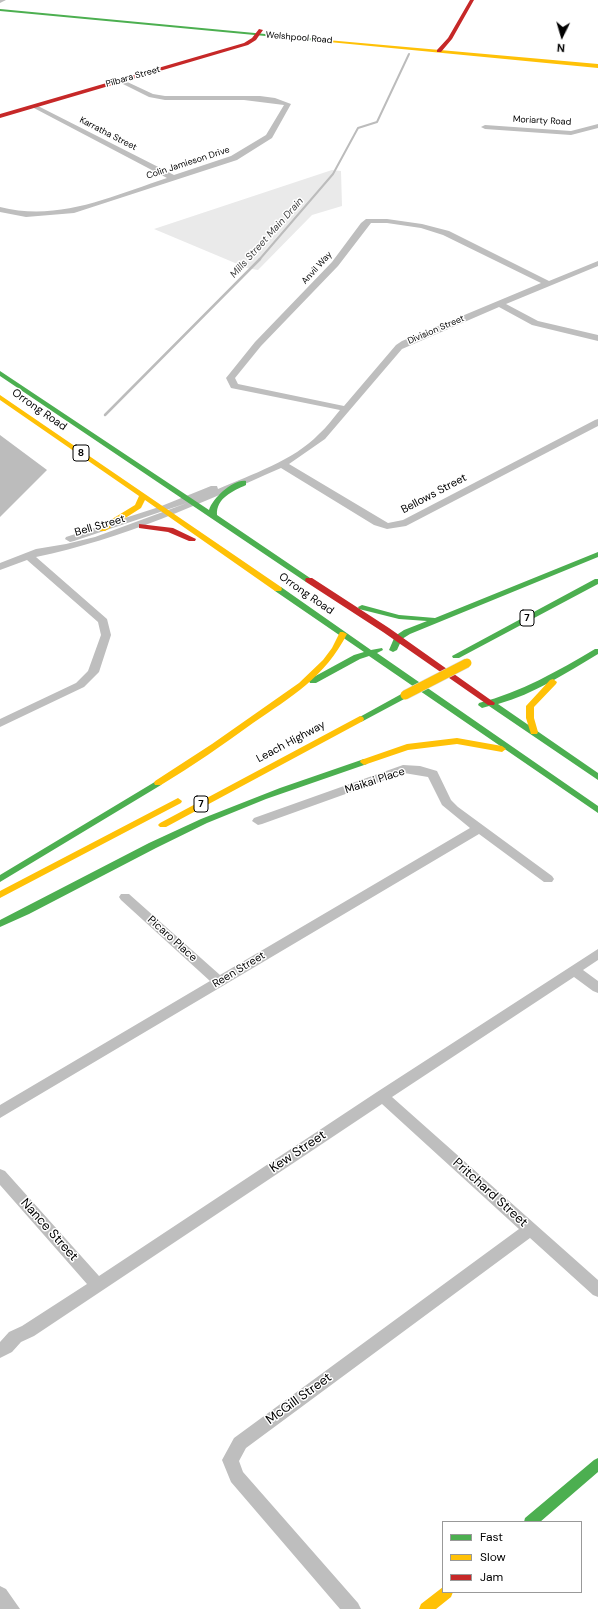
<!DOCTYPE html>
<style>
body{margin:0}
#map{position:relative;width:598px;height:1609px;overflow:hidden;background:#fff;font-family:"DM Sans",sans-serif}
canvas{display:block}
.legend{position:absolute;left:442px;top:1521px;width:140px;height:72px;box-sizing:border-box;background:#fff;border:1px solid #999;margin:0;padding:5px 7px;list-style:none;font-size:12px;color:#000}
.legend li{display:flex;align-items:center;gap:8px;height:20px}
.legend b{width:20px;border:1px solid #999}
.north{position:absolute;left:542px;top:16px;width:40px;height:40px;-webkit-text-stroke:3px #fff;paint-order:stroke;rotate:185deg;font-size:11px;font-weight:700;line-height:16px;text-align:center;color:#000}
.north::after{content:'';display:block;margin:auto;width:14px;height:18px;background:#000;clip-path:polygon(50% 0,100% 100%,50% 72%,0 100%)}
</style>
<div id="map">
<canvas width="598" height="1609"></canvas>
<ul class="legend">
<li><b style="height:5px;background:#4caf50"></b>Fast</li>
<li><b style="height:5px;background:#ffc107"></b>Slow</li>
<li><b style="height:5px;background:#c62828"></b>Jam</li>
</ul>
<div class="north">N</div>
</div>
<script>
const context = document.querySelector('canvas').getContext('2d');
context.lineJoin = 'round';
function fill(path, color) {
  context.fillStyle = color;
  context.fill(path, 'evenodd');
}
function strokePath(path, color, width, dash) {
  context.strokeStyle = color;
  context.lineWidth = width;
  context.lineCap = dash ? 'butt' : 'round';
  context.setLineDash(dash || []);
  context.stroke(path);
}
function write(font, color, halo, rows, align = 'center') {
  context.font = font + ' "DM Sans",sans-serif';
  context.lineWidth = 3;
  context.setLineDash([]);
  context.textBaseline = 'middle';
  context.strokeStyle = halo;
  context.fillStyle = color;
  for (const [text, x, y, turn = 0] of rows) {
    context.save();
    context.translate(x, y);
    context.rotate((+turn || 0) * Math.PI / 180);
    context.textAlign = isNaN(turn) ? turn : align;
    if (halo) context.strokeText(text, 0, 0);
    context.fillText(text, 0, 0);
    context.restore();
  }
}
const green = new Path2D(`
 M 332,170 L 341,171 L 342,206 L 312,215 L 258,270 L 247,268 L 154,229 Z`);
const water = new Path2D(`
 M 0,435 L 47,470 L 0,517 Z`);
const streamFar1 = new Path2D(`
 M 259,260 L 333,174 L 358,128 L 377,122 L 409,54`);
const stream = new Path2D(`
 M 105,415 L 260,259`);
const street = new Path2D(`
 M 0,0 L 6,0 L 0,3 Z
 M 119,80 L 123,80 L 153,94 L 165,96 L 260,96 L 275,98 L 291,104 L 272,138 L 237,160 L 74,213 L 26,217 L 0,212 L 0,207 C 59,222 112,196 167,178 L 32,107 L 32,105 L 36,105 L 174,175 L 231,156 L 266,135 L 284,105 L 244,100 L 165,100 L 149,97 L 119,82 Z
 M 598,124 L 598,128 L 571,135 L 485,129 L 481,127 L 485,125 L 571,131 Z
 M 366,219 L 387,219 L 422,224 L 449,231 L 549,281 L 598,261 L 598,266 L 506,304 L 538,321 L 598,335 L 598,341 L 532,325 L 499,307 L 402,349 L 325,439 L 289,464 L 388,523 L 403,520 L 595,420 L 598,419 L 598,426 L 406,526 L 387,529 L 374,525 L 281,468 C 201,503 123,539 36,557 L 107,619 L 111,635 L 99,672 L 84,687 L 0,727 L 0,719 L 76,683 L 88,671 L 101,635 L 98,622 L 27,560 L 0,570 L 0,563 L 36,549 L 66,544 L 95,537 L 187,503 L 74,541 L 70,542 L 65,539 L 66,537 L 159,507 L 211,486 L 217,486 L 218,489 C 252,474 293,461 319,434 C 327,427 333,418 340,410 L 231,388 L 226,378 L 255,342 L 332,262 L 361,223 ZM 371,223 L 387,223 L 421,228 L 443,235 L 541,283 L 402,341 L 396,345 L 344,406 L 238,384 L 235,378 L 261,346 L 338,266 Z
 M 403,765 L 420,766 L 437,771 L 451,800 L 458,807 L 552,876 L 554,879 L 552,882 L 544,882 L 479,834 L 0,1118 L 0,1105 L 210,981 L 121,900 L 119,897 L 121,894 L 129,894 L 220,975 L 470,828 L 442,805 L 428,777 L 404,773 L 262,824 L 258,825 L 252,821 L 254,818 Z
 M 598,949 L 598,960 L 583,970 L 598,981 L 598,993 L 593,991 L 574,977 L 392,1097 L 598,1280 L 598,1297 L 593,1295 L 530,1238 L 246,1448 L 239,1461 L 243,1472 L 358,1603 L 361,1609 L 340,1609 L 231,1482 L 222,1460 L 234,1438 L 519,1229 L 382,1104 L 34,1336 L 21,1342 L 12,1352 L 0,1358 L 0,1342 L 9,1332 L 22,1326 L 87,1284 L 0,1185 L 0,1169 L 5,1171 L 99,1276 L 377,1092 Z
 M 0,1586 L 6,1589 L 20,1609 L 0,1609 Z`);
const fast = new Path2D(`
 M 0,9 L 329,40 L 331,41 L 329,42 L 0,11 Z
 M 0,371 L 209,510 C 213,498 233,479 246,481 L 246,485 C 233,491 216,498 217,515 L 313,580 L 309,582 L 306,582 L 0,376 Z
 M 598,552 L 598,557 L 410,634 L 402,639 L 397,650 L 393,652 L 389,650 L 395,636 L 404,630 L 427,621 L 399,619 L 359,609 L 358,607 L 362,605 L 399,615 L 435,618 Z
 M 595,579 L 598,579 L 598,584 L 459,658 L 453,658 L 452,656 Z
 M 275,587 L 281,587 L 371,650 L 382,648 L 383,650 L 377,653 L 598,806 L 598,813 L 369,656 L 360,659 L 316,683 L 310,683 L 309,681 L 310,679 L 354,655 L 364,652 L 275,591 L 274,589 Z
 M 595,649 L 598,649 L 598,654 C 566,673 534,694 498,704 L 598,773 L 598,780 L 489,706 L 482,708 L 478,705 L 479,703 C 521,692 558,671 595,649 Z
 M 405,692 L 409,695 L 408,697 L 363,721 L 360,722 L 356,719 Z
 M 364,759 L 368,762 L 367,764 L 266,799 L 207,823 L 156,848 L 29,914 L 0,927 L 0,920 L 149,843 L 201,819 L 280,788 Z
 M 158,780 L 162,783 L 161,785 L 0,882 L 0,875 Z
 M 598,1458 L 598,1472 L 540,1522 L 524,1522 L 525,1518 L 594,1460 Z`);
const slow = new Path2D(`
 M 327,40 L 598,64 L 598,68 L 329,42 L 327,42 Z
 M 0,395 L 281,587 L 282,589 L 281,591 L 275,591 L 145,500 L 141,508 L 105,531 L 99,531 L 99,527 L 135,505 L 139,496 L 0,400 Z
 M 340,632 L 343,632 L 347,634 C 325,677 291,697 253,723 C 223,745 192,766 161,785 L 155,785 L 154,783 L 155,781 L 212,744 L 299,683 L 323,660 L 332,648 Z
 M 553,679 L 557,682 L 556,684 L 534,707 L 534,718 L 538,732 L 537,734 L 531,734 L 526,718 L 526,706 L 550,680 Z
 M 360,716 L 363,717 L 364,719 L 363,721 L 166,827 L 160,827 L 158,825 L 160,823 Z
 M 457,738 L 502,746 L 506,749 L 502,752 L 457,744 L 408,750 L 364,765 L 360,762 L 361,760 L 407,744 Z
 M 178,798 L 182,801 L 181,803 L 0,898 L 0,891 Z
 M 443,1587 L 443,1592 L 453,1592 L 451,1597 L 436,1609 L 419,1609 L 421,1604 Z`);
const jam = new Path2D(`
 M 470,0 L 474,0 L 452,39 L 441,52 L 437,52 L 437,50 L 448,38 Z
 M 259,29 L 263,30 L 256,40 L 248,45 L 0,118 L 0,114 L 244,43 L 252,38 Z
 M 139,524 L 173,528 L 196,539 L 195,541 L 189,541 L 168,532 L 139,528 Z
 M 306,578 L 312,578 L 389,628 L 495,703 L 494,705 L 488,705 L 383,632 L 306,582 L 305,580 Z`);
const slowBridge = new Path2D(`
 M 405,695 L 467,663`);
const farStreetnames = [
 ["Welshpool Road",299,38,5],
 ["Pilbara Street",133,77,-16],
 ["Moriarty Road",542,121,3],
 ["Karratha Street",108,134,27],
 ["Colin Jamieson Drive",188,163,-18],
 ["Anvil Way",317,268,-48],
 ["Division Street",436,330,-23]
];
const farWaternames = [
 ["Mills Street Main Drain",267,238,-48]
];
const shields = [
 [81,453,16],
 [527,618,14],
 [201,804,14]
];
const shieldNames = [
 ["8",81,453],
 ["7",527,618],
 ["7",201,804]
];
const streetNames = [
 ["Orrong Road",39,410,35],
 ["Bellows Street",434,494,-28],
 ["Bell Street",100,526,-16],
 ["Orrong Road",306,594,35],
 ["Leach Highway",291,742,-28],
 ["Maikai Place",375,781,-18],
 ["Picaro Place",172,939,42],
 ["Reen Street",239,970,-31]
];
const nearStreetnames = [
 ["Kew Street",298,1152,-34],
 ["Pritchard Street",490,1193,42],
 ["Nance Street",49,1230,48],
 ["McGill Street",299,1399,-36]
];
fill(green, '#eaeaea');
fill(water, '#bcbcbc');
strokePath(streamFar1, '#bcbcbc', 2);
strokePath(stream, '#bcbcbc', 2.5);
fill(street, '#bebebe');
fill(fast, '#4caf50');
fill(slow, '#ffc107');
fill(jam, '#c62828');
strokePath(slowBridge, '#dbdbdb', 10, []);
strokePath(slowBridge, '#ffc107', 9);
write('9px', '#000', '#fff', farStreetnames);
write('italic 10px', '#414141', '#fff', farWaternames);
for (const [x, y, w] of shields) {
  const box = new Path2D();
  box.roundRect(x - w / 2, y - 8, w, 16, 3);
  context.fillStyle = '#fff';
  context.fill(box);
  strokePath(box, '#000', 1);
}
write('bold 10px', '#000', null, shieldNames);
write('11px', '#000', '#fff', streetNames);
write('13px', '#000', '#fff', nearStreetnames);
</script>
